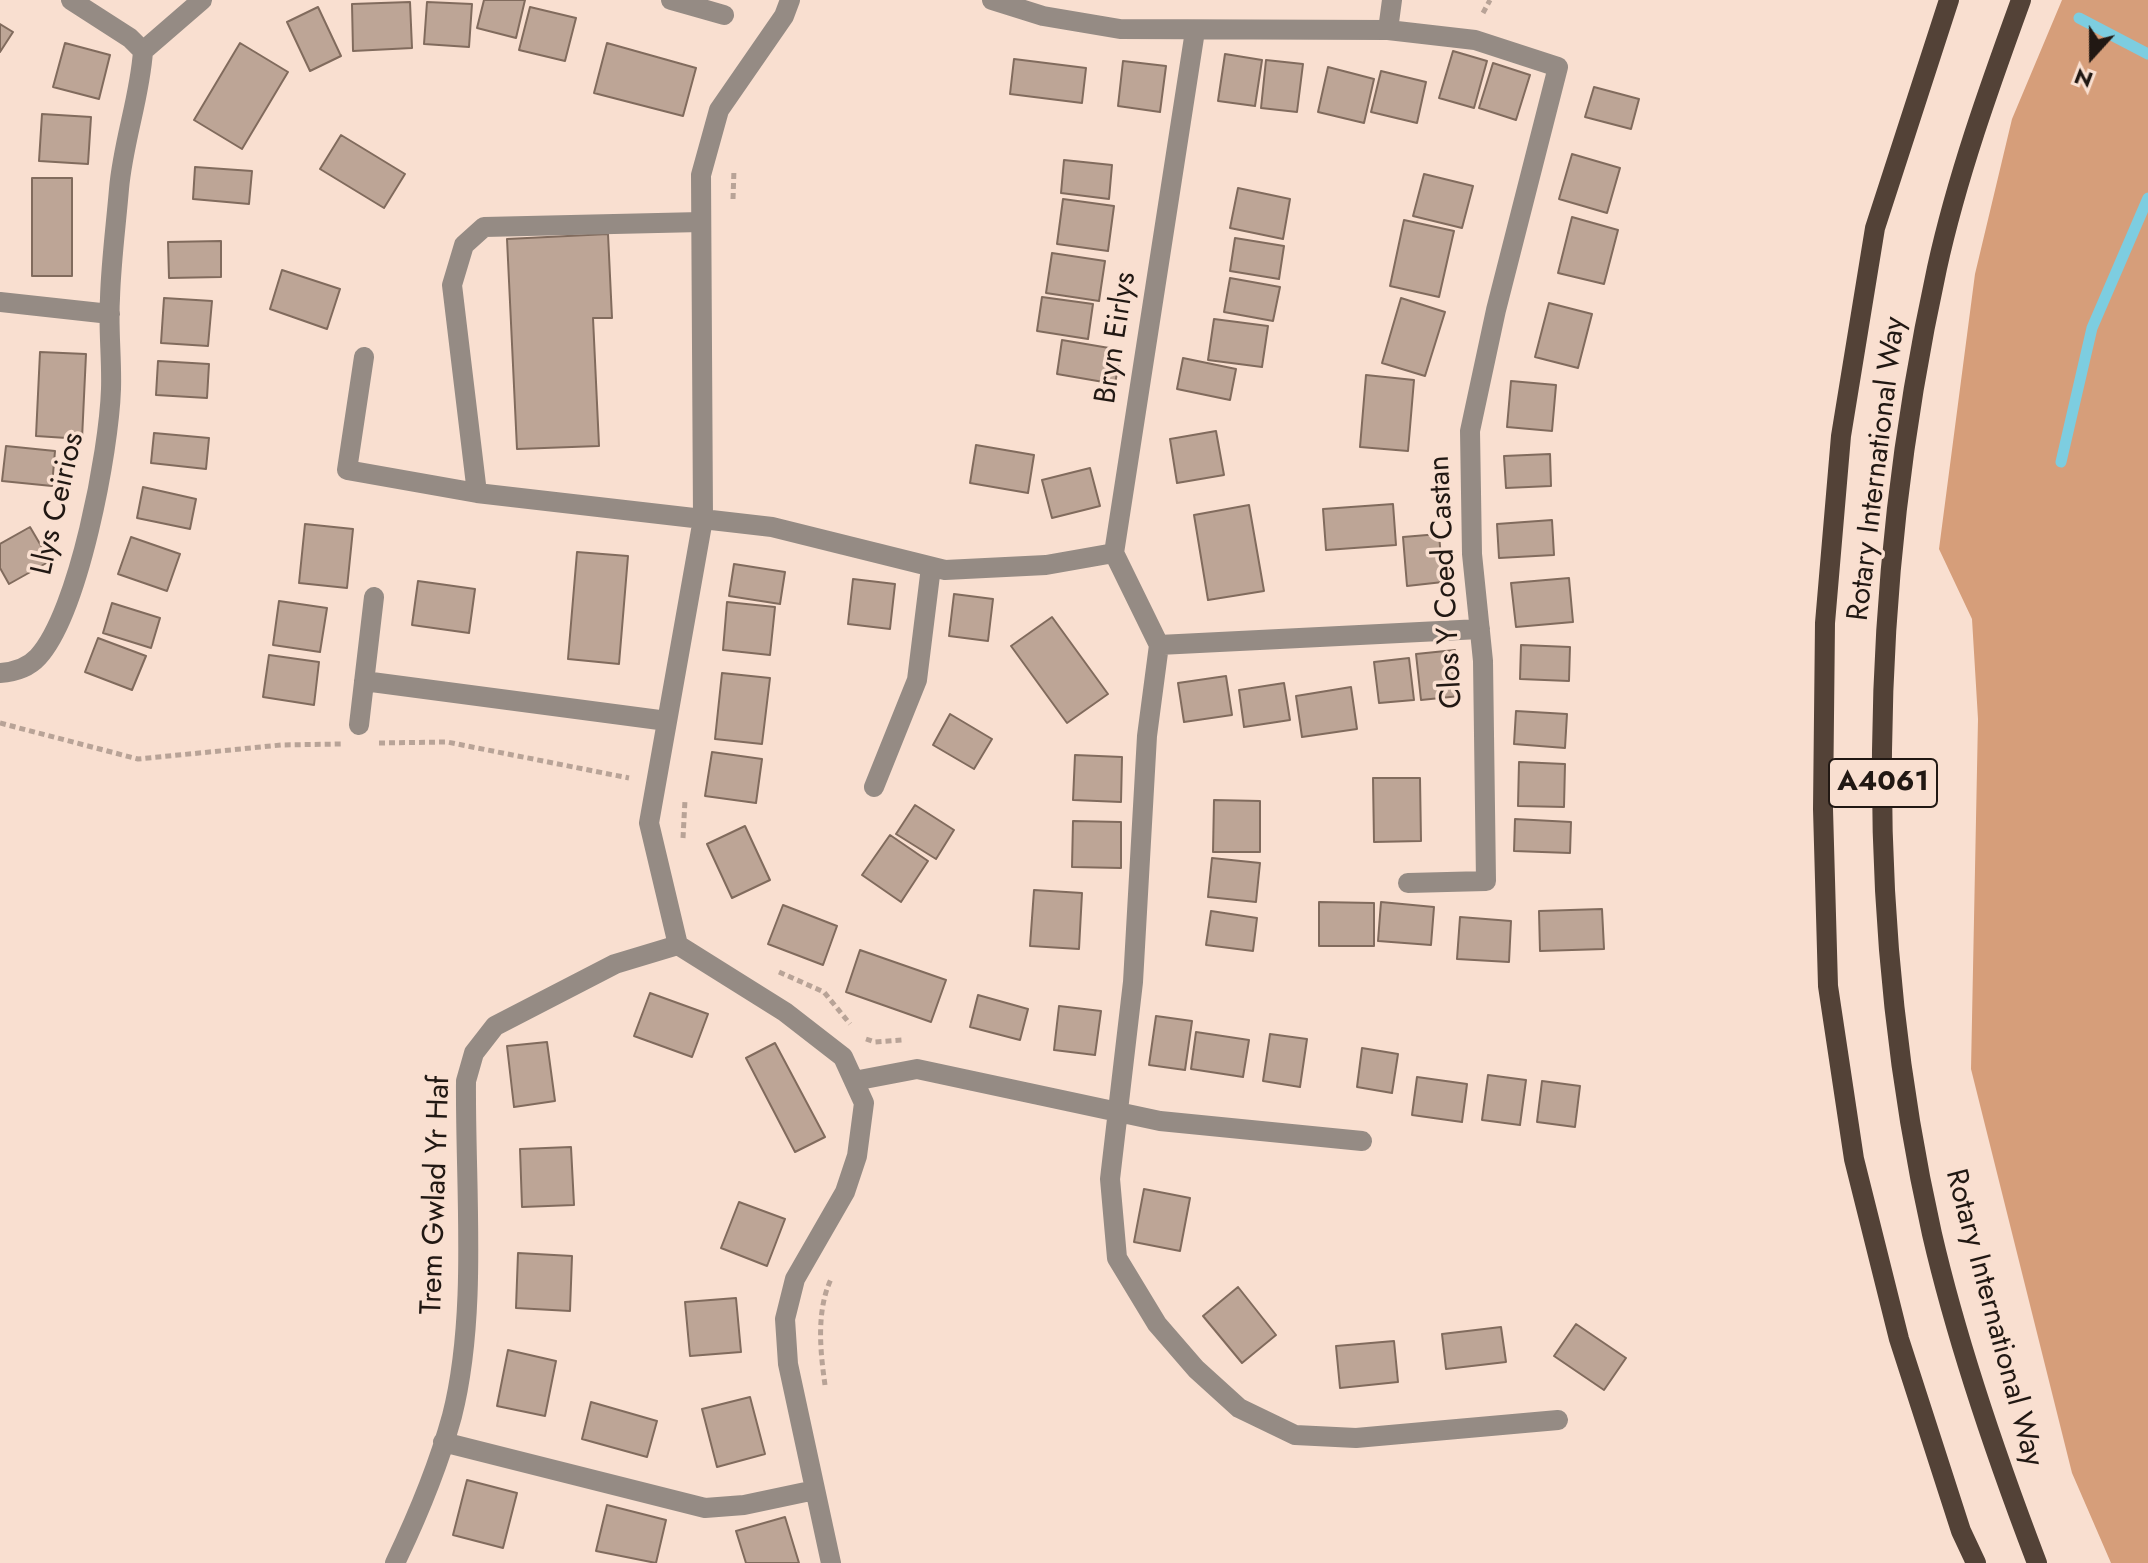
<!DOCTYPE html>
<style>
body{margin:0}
#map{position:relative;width:2148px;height:1563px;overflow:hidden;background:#f9dfd0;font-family:Jost,sans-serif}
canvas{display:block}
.north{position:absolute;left:2052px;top:16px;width:80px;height:80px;-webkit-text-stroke:6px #f9dfd0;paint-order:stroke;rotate:201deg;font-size:22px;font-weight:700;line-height:32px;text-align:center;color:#211813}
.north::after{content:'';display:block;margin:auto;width:28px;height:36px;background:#211813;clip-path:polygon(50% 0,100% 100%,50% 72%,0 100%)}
</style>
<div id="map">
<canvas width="2148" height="1563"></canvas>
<div class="north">N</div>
</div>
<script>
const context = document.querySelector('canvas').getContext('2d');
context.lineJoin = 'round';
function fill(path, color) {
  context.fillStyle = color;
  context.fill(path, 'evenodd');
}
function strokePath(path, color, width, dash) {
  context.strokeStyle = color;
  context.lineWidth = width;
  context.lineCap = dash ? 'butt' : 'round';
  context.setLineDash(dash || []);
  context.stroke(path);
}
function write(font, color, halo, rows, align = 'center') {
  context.font = font + ' Jost,sans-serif';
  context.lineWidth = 7;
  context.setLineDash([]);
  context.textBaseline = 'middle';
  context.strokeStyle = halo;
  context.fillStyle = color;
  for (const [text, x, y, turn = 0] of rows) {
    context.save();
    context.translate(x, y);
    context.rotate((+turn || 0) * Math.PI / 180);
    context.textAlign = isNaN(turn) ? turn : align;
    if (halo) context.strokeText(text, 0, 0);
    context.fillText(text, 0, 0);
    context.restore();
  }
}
const forest = new Path2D(`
 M 2062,0 L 2148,0 L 2148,1563 L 2111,1563 L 2072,1473 L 1971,1069 L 1978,719 L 1972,619 L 1939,549 L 1975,274 L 2012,119 Z`);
const stream = new Path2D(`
 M 2079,18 L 2148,54
 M 2061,462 L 2092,328 L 2148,198`);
const building = new Path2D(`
 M 484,0 L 525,0 L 516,38 L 477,28 Z
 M 410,2 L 412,48 L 353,51 L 352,4 Z
 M 427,2 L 472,4 L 469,47 L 424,44 Z
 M 318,7 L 341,56 L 310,71 L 287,22 Z
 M 530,7 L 576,18 L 565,61 L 519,50 Z
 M 0,24 L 13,32 L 0,52 Z
 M 65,43 L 110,55 L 99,99 L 53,87 Z
 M 240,43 L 288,72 L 242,149 L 194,120 Z
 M 607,43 L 696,68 L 683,116 L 594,93 Z
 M 1453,51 L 1487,61 L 1474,108 L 1439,98 Z
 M 1225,54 L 1262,60 L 1255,106 L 1218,101 Z
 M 1014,59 L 1086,68 L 1082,103 L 1010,94 Z
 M 1266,60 L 1303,64 L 1297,112 L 1261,108 Z
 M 1123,61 L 1166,66 L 1160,112 L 1118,106 Z
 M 1493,63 L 1530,75 L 1516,120 L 1479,108 Z
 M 1328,67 L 1374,79 L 1364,123 L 1318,112 Z
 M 1381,71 L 1426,82 L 1417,123 L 1371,112 Z
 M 1594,87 L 1639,99 L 1631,129 L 1585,117 Z
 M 42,114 L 91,117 L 88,164 L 39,161 Z
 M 341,135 L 405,174 L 384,208 L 320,169 Z
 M 1572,154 L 1620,168 L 1607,213 L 1559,199 Z
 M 1064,160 L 1112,165 L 1109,199 L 1061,193 Z
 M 195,167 L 252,171 L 249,204 L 193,199 Z
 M 1424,174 L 1473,186 L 1462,228 L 1413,216 Z
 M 32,178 L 72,178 L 72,276 L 32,276 Z
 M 1238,188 L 1290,199 L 1283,239 L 1230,228 Z
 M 1063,199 L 1114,206 L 1108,251 L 1057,244 Z
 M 1572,217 L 1618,230 L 1604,284 L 1558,273 Z
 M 1404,220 L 1454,231 L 1439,297 L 1390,286 Z
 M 608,234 L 612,318 L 593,318 L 599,446 L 517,449 L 507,239 Z
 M 1235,238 L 1284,246 L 1279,279 L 1230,271 Z
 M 221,241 L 221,277 L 169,278 L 168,242 Z
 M 1052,253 L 1105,261 L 1099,301 L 1046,293 Z
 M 282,270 L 340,289 L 327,329 L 270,309 Z
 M 1230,278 L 1280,287 L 1273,321 L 1224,312 Z
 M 1042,297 L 1093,304 L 1088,339 L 1037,331 Z
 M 164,298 L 212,301 L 208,346 L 161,343 Z
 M 1401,298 L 1445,312 L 1425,376 L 1382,363 Z
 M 1549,303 L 1592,314 L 1578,368 L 1535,357 Z
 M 1214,319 L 1268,326 L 1262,367 L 1208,360 Z
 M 1062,340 L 1121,350 L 1115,384 L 1057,374 Z
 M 40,352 L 86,354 L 82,439 L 36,436 Z
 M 1183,358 L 1236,369 L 1230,400 L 1177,389 Z
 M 158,361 L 209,364 L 207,398 L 156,395 Z
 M 1366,375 L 1414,380 L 1408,451 L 1360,447 Z
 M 1511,381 L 1556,385 L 1552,431 L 1507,427 Z
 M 1216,431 L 1224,475 L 1177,483 L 1170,439 Z
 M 154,433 L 209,438 L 206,469 L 151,463 Z
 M 976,445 L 1034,455 L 1028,493 L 970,483 Z
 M 6,446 L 55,451 L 52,486 L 2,481 Z
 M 1550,454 L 1551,486 L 1506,488 L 1504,456 Z
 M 1090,468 L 1100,506 L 1052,518 L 1042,480 Z
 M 143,487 L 196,499 L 190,529 L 137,518 Z
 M 1393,504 L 1396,545 L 1326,550 L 1323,509 Z
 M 1249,505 L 1264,591 L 1208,600 L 1194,515 Z
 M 1552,520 L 1554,555 L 1499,558 L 1497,524 Z
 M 305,524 L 353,529 L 347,588 L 299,583 Z
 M 30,527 L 50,561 L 9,584 L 0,568 L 0,544 Z
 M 1439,534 L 1443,582 L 1407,586 L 1403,537 Z
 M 131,537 L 180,554 L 167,591 L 118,574 Z
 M 577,552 L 628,556 L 619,664 L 568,659 Z
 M 734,564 L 785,572 L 780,604 L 729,596 Z
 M 1569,578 L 1573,622 L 1516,627 L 1511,583 Z
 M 853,579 L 895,584 L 890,629 L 848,624 Z
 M 418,581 L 475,589 L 469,633 L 412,625 Z
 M 954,594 L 993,599 L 988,641 L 949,636 Z
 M 279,601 L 327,608 L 320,652 L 273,645 Z
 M 727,602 L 775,607 L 770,655 L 723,650 Z
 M 112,603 L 160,618 L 151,648 L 103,633 Z
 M 1052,617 L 1108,694 L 1067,723 L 1011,646 Z
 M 98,638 L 146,656 L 132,690 L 85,672 Z
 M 1521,645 L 1570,647 L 1569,681 L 1520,679 Z
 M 1455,650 L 1460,696 L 1421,700 L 1416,654 Z
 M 269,655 L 319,662 L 314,705 L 263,697 Z
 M 1409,658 L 1414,700 L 1379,703 L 1374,662 Z
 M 722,673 L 770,678 L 762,744 L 715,739 Z
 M 1226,676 L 1232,715 L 1184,722 L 1178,683 Z
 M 1284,683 L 1290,720 L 1244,727 L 1239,690 Z
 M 1351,687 L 1357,729 L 1302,737 L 1296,696 Z
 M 1516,711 L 1567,714 L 1565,748 L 1514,744 Z
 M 950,714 L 992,739 L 974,769 L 933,745 Z
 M 712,752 L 762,759 L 756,803 L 705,796 Z
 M 1075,755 L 1122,757 L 1121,802 L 1073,800 Z
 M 1519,762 L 1565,764 L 1564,807 L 1518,806 Z
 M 1373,778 L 1420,778 L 1421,841 L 1374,842 Z
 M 1214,800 L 1260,801 L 1260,852 L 1213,852 Z
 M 915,805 L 954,830 L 936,859 L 896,834 Z
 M 1515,819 L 1571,822 L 1570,853 L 1514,851 Z
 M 1073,821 L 1121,822 L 1121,868 L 1072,867 Z
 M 745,826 L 770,880 L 732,898 L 707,844 Z
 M 890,835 L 928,861 L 901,902 L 862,875 Z
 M 1212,858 L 1260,863 L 1256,902 L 1208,897 Z
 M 1034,890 L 1082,893 L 1079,949 L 1030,946 Z
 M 1319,902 L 1374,903 L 1374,946 L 1319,946 Z
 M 1381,902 L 1434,907 L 1431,945 L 1378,941 Z
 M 783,905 L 837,926 L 823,965 L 768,944 Z
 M 1602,909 L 1604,949 L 1540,951 L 1539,911 Z
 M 1211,911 L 1257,918 L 1253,951 L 1206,945 Z
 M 1460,917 L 1511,921 L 1509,962 L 1457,959 Z
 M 860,950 L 946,980 L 931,1022 L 846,992 Z
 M 650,993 L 708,1014 L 692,1057 L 634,1036 Z
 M 978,995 L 1028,1009 L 1020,1040 L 970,1027 Z
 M 1059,1006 L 1101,1011 L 1095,1055 L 1054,1050 Z
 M 1156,1016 L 1192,1021 L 1185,1070 L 1149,1065 Z
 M 1196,1032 L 1249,1040 L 1243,1077 L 1191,1069 Z
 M 1270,1034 L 1307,1039 L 1300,1087 L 1263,1081 Z
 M 547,1042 L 555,1101 L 514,1107 L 507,1046 Z
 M 775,1043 L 825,1137 L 795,1152 L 746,1058 Z
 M 1362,1048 L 1398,1054 L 1392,1093 L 1357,1087 Z
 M 1488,1075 L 1526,1080 L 1520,1125 L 1482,1120 Z
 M 1417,1077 L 1467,1084 L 1462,1122 L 1412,1115 Z
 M 1542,1081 L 1580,1086 L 1575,1127 L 1537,1122 Z
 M 571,1147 L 574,1205 L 522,1207 L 520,1149 Z
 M 1144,1189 L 1190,1198 L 1180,1251 L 1134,1242 Z
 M 739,1202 L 785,1219 L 767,1266 L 721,1248 Z
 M 518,1253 L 572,1256 L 570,1311 L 516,1308 Z
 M 1238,1287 L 1276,1335 L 1242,1363 L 1203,1316 Z
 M 736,1298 L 741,1352 L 690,1356 L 685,1302 Z
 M 1576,1324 L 1626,1358 L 1604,1390 L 1554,1356 Z
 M 1501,1327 L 1506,1362 L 1446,1369 L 1442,1334 Z
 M 1394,1341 L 1398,1382 L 1340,1388 L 1336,1346 Z
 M 508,1350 L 556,1361 L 545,1416 L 497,1406 Z
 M 750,1397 L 765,1454 L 717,1467 L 702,1409 Z
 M 591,1402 L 657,1421 L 647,1457 L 582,1439 Z
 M 467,1480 L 517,1493 L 503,1548 L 453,1535 Z
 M 607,1505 L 666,1520 L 656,1563 L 596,1551 Z
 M 785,1517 L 799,1563 L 746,1563 L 736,1531 Z`);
const path = new Path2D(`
 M 1483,13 L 1490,0
 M 733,199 L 734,169
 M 0,723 L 138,759 L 281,745 L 341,744
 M 379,743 L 447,742 L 629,778
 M 683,838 L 685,800
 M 779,972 L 824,992 L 850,1024
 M 866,1039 L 875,1042 L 903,1040
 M 825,1385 C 820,1350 816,1309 832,1277`);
const minor = new Path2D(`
 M 671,0 L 724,15
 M 790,0 L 784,16 L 719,110 L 701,175 L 703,519 L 649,823 L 678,945 L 785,1012 L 843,1057 L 864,1103 L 857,1156 L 845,1192 L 795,1279 L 785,1319 L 788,1364 L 831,1563
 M 992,0 L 1043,16 L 1120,29 L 1388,30 L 1475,40 L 1558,67 L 1496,310 L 1470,431 L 1472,554 L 1483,661 L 1486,881 L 1408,883
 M 1388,30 L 1392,0
 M 143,51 L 202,0
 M 0,302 L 110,314
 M 364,357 L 347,470 L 477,493 L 772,527 L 945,570 L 1046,565 L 1114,553
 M 477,493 L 452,285 L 464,245 L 484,227 L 701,222
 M 1480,629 L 1159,645 L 1147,736 L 1133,982 L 1110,1179 L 1117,1258 L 1157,1324 L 1196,1369 L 1239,1408 L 1295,1435 L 1356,1438 L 1558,1420
 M 1159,645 L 1114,553 L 1195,31
 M 0,673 C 14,672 28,668 38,657 C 79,612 109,451 111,389 C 112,359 108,328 110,298 C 111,262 116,225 119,189 C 123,142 140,97 143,51 L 130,38 L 71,0
 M 364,681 L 667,721
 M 359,725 L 374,597
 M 874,787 L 917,680 L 931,567
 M 854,1081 L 917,1069 L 1160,1121 L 1362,1141
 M 443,1442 L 705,1508 L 744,1505 L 815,1490
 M 395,1563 C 418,1515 438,1467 452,1416 C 478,1314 465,1187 466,1081 L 474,1053 L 495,1026 L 615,964 L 678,945`);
const major = new Path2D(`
 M 1949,0 L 1875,228 L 1841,436 L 1825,623 L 1823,809 L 1828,986 L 1854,1159 L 1899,1339 L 1961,1531 L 1976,1563
 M 2021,0 C 1989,88 1957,177 1937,268 C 1868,584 1861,918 1932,1234 C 1958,1346 1996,1456 2037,1563`);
const shields = [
 [1883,783,108]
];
const shieldNames = [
 ["A4061",1883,783]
];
const streetNames = [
 ["Bryn Eirlys",1117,338,-81],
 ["Rotary International Way",1878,469,-83],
 ["Llys Ceirios",59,504,-77],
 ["Clos Y Coed Castan",1447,582,-93],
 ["Trem Gwlad Yr Haf",437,1195,-88],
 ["Rotary International Way",1993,1318,75]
];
fill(forest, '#d69e7a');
strokePath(stream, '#7dcde0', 11);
fill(building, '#bda596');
strokePath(building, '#816b5d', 2);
strokePath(path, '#b8a397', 5, [6, 4]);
strokePath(minor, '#958b84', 20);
strokePath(major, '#534237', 20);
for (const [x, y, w] of shields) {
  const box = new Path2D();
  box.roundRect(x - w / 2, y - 24, w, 48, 6);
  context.fillStyle = '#f9dfd0';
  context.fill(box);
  strokePath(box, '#211813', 2);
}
write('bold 28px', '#211813', null, shieldNames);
write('30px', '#211813', '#f9dfd0', streetNames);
</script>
